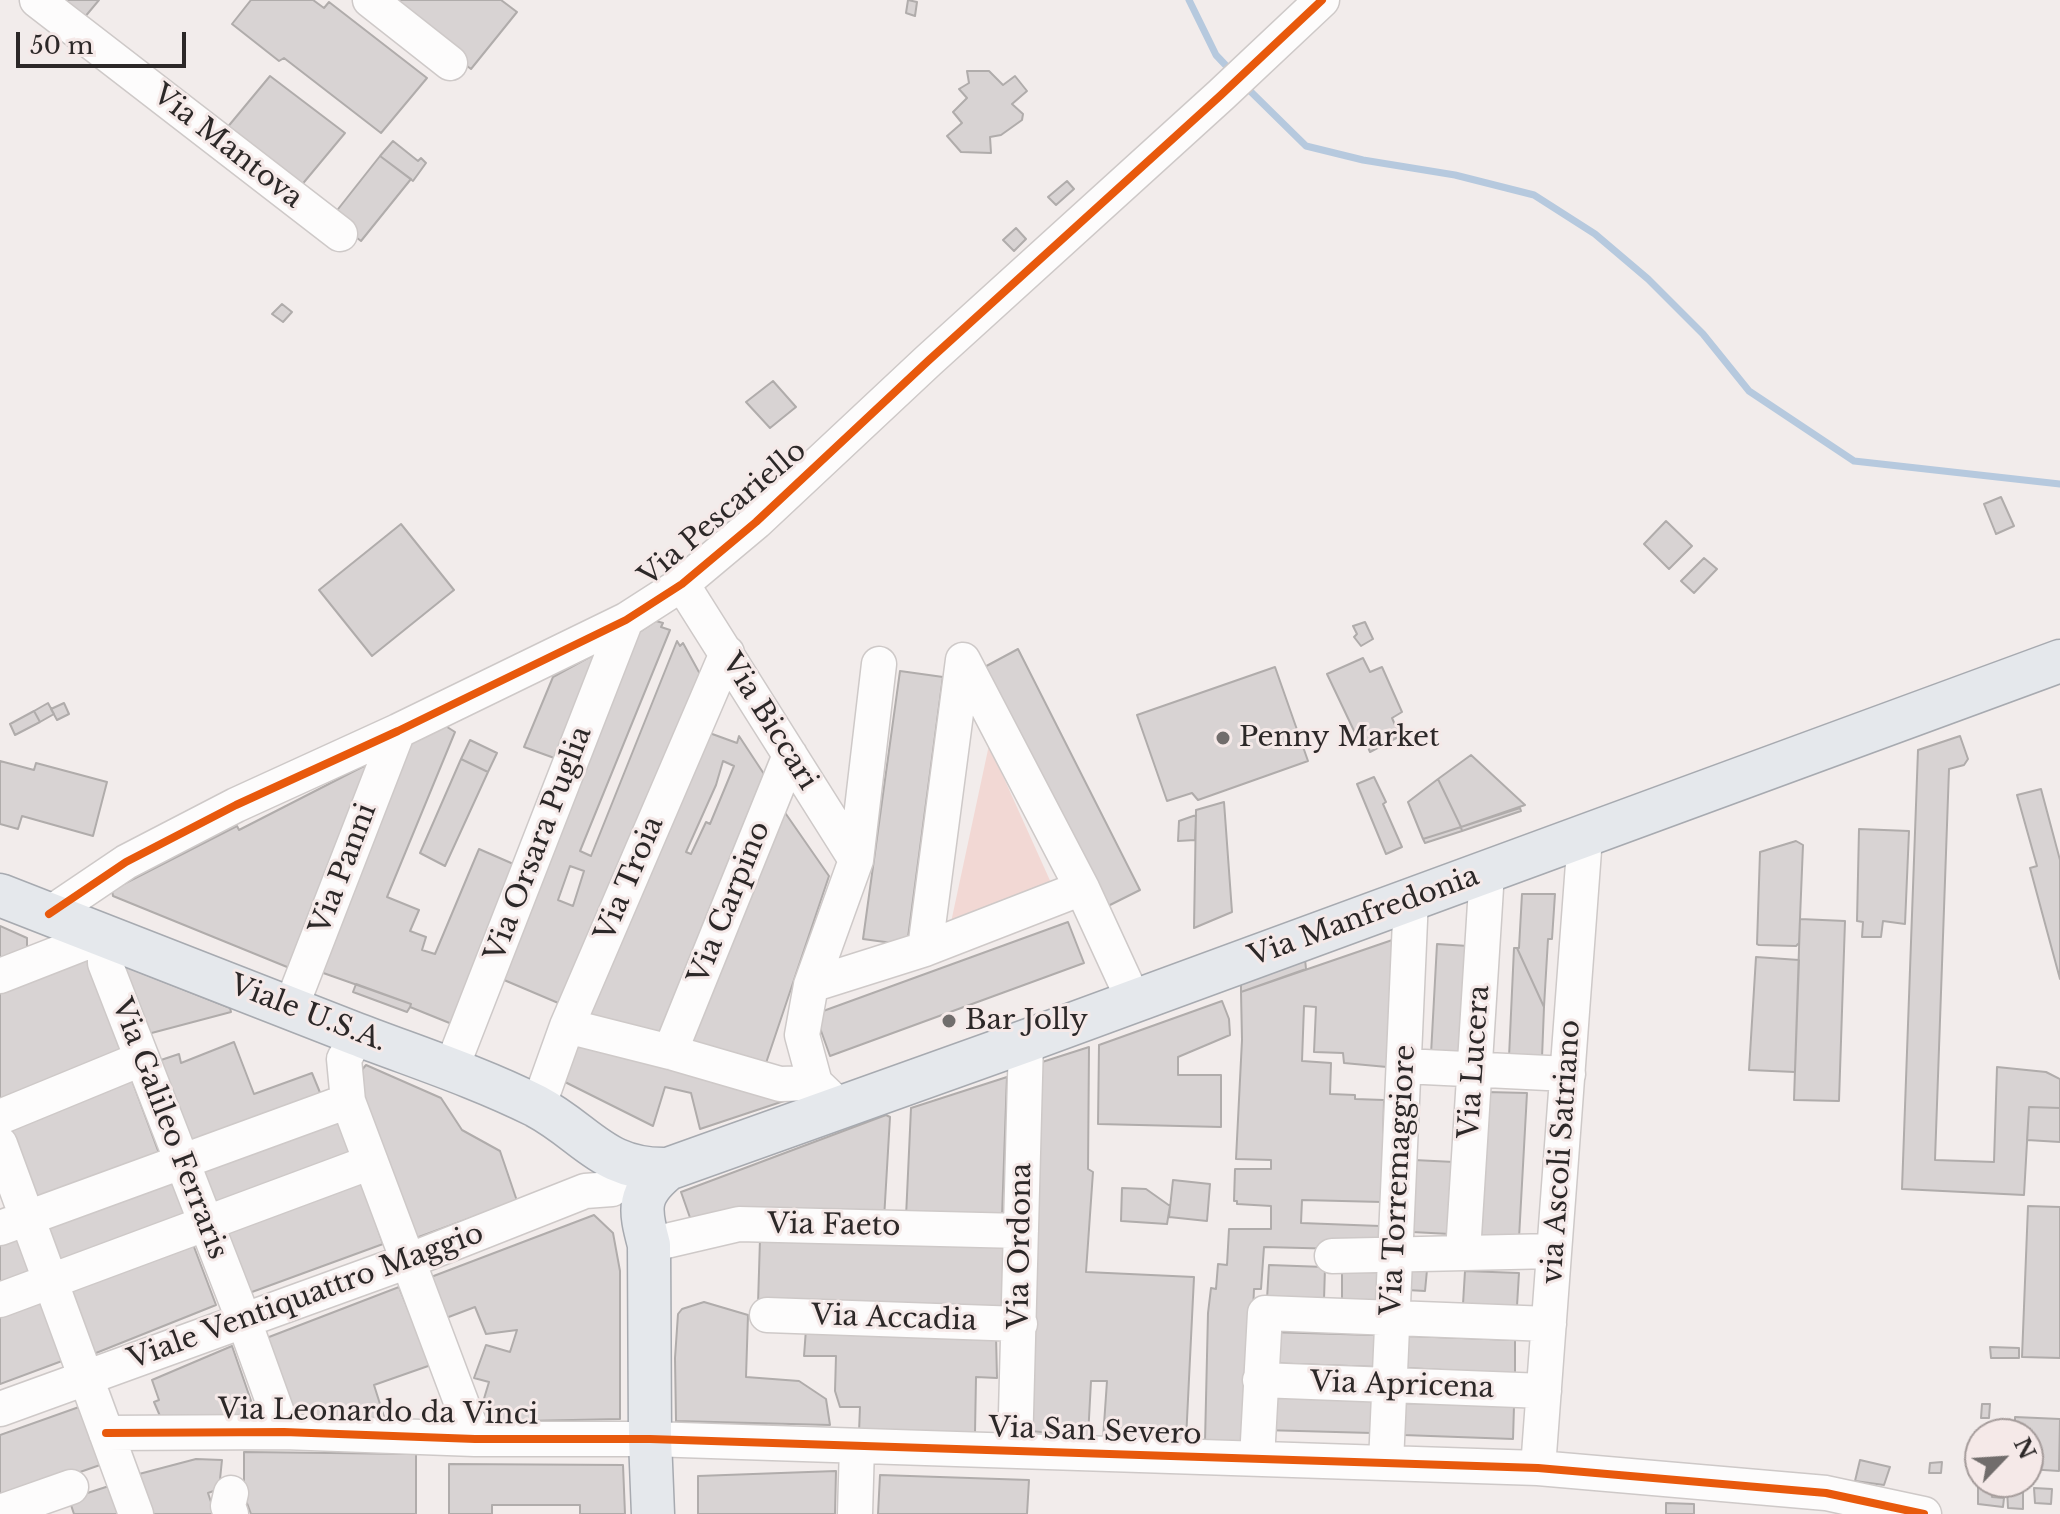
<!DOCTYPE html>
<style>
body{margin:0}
#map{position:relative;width:2060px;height:1514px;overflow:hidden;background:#f2eceb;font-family:"Libre Baskerville",serif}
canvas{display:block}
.north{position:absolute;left:1964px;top:1418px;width:80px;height:80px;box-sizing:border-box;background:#f5e9e8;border:2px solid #a59c9b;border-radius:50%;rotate:65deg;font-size:22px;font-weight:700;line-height:32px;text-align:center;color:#2c2828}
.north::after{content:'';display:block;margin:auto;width:28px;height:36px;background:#716d6c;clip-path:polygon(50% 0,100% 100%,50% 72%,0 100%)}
.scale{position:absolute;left:16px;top:32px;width:170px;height:36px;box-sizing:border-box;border:4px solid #2c2828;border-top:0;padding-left:10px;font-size:24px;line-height:28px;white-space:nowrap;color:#2c2828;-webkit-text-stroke:6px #f5e9e8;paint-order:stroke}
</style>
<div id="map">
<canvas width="2060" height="1514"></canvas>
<div class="north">N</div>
<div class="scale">50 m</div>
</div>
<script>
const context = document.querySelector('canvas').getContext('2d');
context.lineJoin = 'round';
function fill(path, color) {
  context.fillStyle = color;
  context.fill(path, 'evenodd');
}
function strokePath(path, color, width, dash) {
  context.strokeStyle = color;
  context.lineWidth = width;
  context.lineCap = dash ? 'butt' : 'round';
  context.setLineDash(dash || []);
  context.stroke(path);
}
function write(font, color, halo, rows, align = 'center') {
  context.font = font + ' "Libre Baskerville",serif';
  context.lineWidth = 6;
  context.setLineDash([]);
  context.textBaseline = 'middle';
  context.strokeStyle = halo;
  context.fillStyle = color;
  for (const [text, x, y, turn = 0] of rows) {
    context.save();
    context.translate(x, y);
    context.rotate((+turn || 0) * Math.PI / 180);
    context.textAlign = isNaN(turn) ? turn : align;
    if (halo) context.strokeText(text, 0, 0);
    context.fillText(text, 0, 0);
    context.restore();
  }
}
const green = new Path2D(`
 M 989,745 L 1052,885 L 950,927 Z`);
const stream = new Path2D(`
 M 1189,0 L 1216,55 L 1233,73
 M 1244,85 L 1306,146 L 1363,160 L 1455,175 L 1534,195 L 1595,234 L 1648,279 L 1703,334 L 1749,391 L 1854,461 L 2060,484`);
const building = new Path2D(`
 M 64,0 L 99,0 L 84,18 Z
 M 251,0 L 313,0 L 324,8 L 329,2 L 427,78 L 381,133 L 284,58 L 279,61 L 232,24 Z
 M 381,0 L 501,0 L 517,12 L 471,69 Z
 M 908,0 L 917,2 L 915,16 L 906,13 Z
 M 967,71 L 989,71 L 1003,85 L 1015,76 L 1027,91 L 1012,104 L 1023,114 L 1022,120 L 1001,135 L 990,137 L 991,153 L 961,152 L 947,136 L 962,123 L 953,112 L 967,98 L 959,89 L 969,83 Z
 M 270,76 L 345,133 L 300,187 L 226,129 Z
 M 393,141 L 418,161 L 421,158 L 426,163 L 413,181 L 380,156 Z
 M 380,156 L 411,179 L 361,241 L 331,218 Z
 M 1067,181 L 1074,189 L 1056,205 L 1048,197 Z
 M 1016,228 L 1026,239 L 1014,251 L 1003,240 Z
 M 282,304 L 292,312 L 283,322 L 272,314 Z
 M 773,381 L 796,407 L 770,428 L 746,402 Z
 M 2001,497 L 2014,526 L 1996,534 L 1984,504 Z
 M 1666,521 L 1692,546 L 1669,569 L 1644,544 Z
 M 401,524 L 454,590 L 372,656 L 319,590 Z
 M 1704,558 L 1717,569 L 1694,593 L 1681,581 Z
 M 656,621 L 663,623 L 661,627 L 670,630 L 580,851 L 591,856 L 677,641 L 680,646 L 683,643 L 700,674 L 563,1005 L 497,977 L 632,637 ZM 570,866 L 584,871 L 573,906 L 558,900 Z
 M 1365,622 L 1373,639 L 1361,646 L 1354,637 L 1357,634 L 1353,626 Z
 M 1018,649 L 1140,890 L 1100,910 L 979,670 Z
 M 595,654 L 557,759 L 524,747 L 553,677 Z
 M 1363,658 L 1370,672 L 1382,667 L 1402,712 L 1392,718 L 1400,736 L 1370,752 L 1362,733 L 1356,735 L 1327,674 Z
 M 1275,667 L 1308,761 L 1198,800 L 1192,793 L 1167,801 L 1137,715 Z
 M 900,671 L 943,677 L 907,945 L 863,939 Z
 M 48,703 L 54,714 L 40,722 L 34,711 Z
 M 64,703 L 69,714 L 57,720 L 51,709 Z
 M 34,711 L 40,722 L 15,735 L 10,724 Z
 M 444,725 L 455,732 L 387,897 L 419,910 L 410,931 L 426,937 L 422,950 L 435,954 L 479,849 L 518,866 L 452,1024 L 410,1007 L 411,1004 L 312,969 L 400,742 Z
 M 704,731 L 737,743 L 739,736 L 764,774 L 657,1039 L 578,1023 ZM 723,761 L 734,766 L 710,824 L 706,822 L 691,854 L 686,852 L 716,785 Z
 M 1960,736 L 1968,759 L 1964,765 L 1949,769 L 1935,1160 L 1994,1162 L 1997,1067 L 2046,1072 L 2060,1079 L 2060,1108 L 2029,1107 L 2024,1195 L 1902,1189 L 1918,750 Z
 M 470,740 L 497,753 L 488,772 L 461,759 Z
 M 1471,755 L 1525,805 L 1461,827 L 1438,779 Z
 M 461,759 L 488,772 L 445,866 L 420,853 Z
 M 0,761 L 34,770 L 36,763 L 107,782 L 93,836 L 22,816 L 18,829 L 0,824 Z
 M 364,766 L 370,774 L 292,969 L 113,896 L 112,890 L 237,826 L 239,830 Z
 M 1374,777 L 1386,802 L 1383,804 L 1402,847 L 1386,854 L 1357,784 Z
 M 1438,779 L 1461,827 L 1423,839 L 1408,802 Z
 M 2041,789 L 2060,860 L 2060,979 L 2030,868 L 2037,866 L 2017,795 Z
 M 1224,802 L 1232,912 L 1194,928 L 1196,810 Z
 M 779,804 L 829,876 L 764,1069 L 677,1047 Z
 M 1520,808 L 1521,811 L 1462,831 L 1461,827 Z
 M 1196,815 L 1195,840 L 1178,841 L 1179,821 Z
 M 1461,827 L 1462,831 L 1425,843 L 1423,839 Z
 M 1859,829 L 1909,831 L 1905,924 L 1883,921 L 1881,937 L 1862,937 L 1863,922 L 1857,921 Z
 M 1796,841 L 1803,845 L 1799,943 L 1796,946 L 1759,945 L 1757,944 L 1760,852 Z
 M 1522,894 L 1555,894 L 1552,939 L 1548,939 L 1544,1007 L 1517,948 L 1519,948 Z
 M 1800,919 L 1845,921 L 1839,1101 L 1794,1100 Z
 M 1068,922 L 1084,963 L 830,1056 L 815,1014 Z
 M 0,926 L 27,938 L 27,951 L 0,961 Z
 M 1401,937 L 1387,1067 L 1344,1063 L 1343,1053 L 1314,1052 L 1316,1007 L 1304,1006 L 1302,1061 L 1331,1063 L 1330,1094 L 1355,1095 L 1355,1099 L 1384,1100 L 1382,1202 L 1302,1200 L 1301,1223 L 1380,1226 L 1379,1250 L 1264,1247 L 1261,1289 L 1254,1289 L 1247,1442 L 1205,1442 L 1208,1313 L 1211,1288 L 1216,1289 L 1218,1264 L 1227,1265 L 1229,1229 L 1271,1229 L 1271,1206 L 1237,1204 L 1237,1201 L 1234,1201 L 1235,1169 L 1271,1169 L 1271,1160 L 1236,1159 L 1242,1040 L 1241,992 Z
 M 1437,944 L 1468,946 L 1463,1055 L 1431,1054 Z
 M 1514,948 L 1517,948 L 1544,1007 L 1542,1058 L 1509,1057 Z
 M 1756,957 L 1799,960 L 1795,1072 L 1749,1070 Z
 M 88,959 L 122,1055 L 0,1102 L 0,993 Z
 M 1305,959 L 1306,969 L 1241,992 L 1241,982 Z
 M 127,967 L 230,1008 L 231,1012 L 144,1035 L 121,968 L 126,970 Z
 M 356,984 L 411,1004 L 410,1007 L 407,1012 L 353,992 Z
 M 1222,1001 L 1229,1019 L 1230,1035 L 1178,1057 L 1178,1075 L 1221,1075 L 1221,1127 L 1098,1124 L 1099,1045 Z
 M 576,1038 L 787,1100 L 700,1129 L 691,1093 L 665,1087 L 653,1126 L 559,1079 Z
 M 234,1042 L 254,1094 L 312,1073 L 321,1095 L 186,1151 L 155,1062 L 179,1054 L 181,1063 Z
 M 1089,1047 L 1088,1169 L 1093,1172 L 1086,1272 L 1194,1277 L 1186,1440 L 1103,1439 L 1107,1381 L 1091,1381 L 1088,1437 L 1031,1431 L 1039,1063 Z
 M 366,1065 L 441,1098 L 462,1130 L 500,1151 L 517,1201 L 416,1238 L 355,1078 Z
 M 1007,1077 L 1002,1216 L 906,1217 L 911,1108 Z
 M 132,1080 L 160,1156 L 37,1204 L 7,1126 Z
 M 1487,1092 L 1527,1093 L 1519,1238 L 1481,1237 Z
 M 2029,1107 L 2060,1108 L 2060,1142 L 2027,1140 Z
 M 341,1112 L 357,1160 L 210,1214 L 195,1169 Z
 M 886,1115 L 890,1117 L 884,1219 L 694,1229 L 681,1192 Z
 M 1414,1160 L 1454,1162 L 1450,1234 L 1412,1232 Z
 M 359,1174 L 383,1244 L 241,1296 L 216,1230 Z
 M 171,1176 L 189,1223 L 61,1269 L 44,1223 Z
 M 1173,1180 L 1210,1184 L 1207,1221 L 1169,1217 Z
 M 1122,1188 L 1146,1189 L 1170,1206 L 1167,1224 L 1121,1221 Z
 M 2028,1206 L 2060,1207 L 2060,1358 L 2022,1357 Z
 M 594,1215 L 613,1233 L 620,1271 L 620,1419 L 477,1422 L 489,1382 L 474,1378 L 486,1345 L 510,1352 L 517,1330 L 486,1334 L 475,1307 L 446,1318 L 431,1277 Z
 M 17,1232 L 34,1278 L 0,1291 L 0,1238 Z
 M 191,1239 L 216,1305 L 91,1355 L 66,1284 Z
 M 760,1239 L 1007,1247 L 1001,1315 L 758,1304 Z
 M 1269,1265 L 1325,1267 L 1324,1300 L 1267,1299 Z
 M 1342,1267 L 1380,1267 L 1380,1307 L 1342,1308 Z
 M 1409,1269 L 1427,1270 L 1425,1291 L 1407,1290 Z
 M 1465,1271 L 1519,1273 L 1517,1306 L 1463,1304 Z
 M 399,1287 L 431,1365 L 374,1385 L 386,1423 L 284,1422 L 256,1342 Z
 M 39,1297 L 62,1361 L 0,1384 L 0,1312 Z
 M 704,1302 L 748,1315 L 746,1377 L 799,1381 L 826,1399 L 830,1425 L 676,1421 L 675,1358 L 678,1314 L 682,1309 Z
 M 806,1329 L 996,1335 L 997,1378 L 976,1377 L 975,1433 L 859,1432 L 860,1407 L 840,1407 L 835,1391 L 836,1356 L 804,1356 Z
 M 1268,1332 L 1376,1335 L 1376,1367 L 1266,1363 Z
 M 1408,1336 L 1515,1340 L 1515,1374 L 1406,1368 Z
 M 232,1346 L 256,1415 L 160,1416 L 154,1402 L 159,1400 L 152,1380 Z
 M 1990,1347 L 2019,1348 L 2019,1358 L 1991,1358 Z
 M 1265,1397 L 1375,1400 L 1372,1433 L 1263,1430 Z
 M 1405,1403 L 1514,1406 L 1513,1439 L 1403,1435 Z
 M 1982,1404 L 1990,1404 L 1989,1418 L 1981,1418 Z
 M 79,1407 L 100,1465 L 0,1500 L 0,1435 Z
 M 2015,1417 L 2060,1419 L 2059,1471 L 2028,1469 L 2028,1434 L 2015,1434 Z
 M 676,1421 L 767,1424 L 744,1427 L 676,1423 Z
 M 244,1452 L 416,1454 L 416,1514 L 251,1514 L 244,1495 Z
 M 196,1459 L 222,1460 L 219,1489 L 208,1493 L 215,1514 L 153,1514 L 139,1474 Z
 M 1860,1460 L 1890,1467 L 1884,1485 L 1855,1481 Z
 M 1942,1462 L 1941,1473 L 1929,1473 L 1930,1463 Z
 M 449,1464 L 623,1465 L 625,1514 L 580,1514 L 580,1505 L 492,1505 L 492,1514 L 449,1514 Z
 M 836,1471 L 835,1514 L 698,1514 L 698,1476 Z
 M 880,1475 L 1029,1480 L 1027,1514 L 878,1514 Z
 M 1978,1484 L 1991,1485 L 1992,1497 L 2004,1498 L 2003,1507 L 1978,1504 Z
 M 109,1486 L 120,1514 L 74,1514 L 69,1499 Z
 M 2034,1488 L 2052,1489 L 2051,1504 L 2035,1503 Z
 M 2007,1489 L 2023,1489 L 2023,1509 L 2008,1508 Z
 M 1666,1503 L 1694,1504 L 1694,1514 L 1666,1514 Z`);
const minor = new Path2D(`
 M 37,0 L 340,234
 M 370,0 L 450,63
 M 682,584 L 856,860
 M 1082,888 L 1134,1001
 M 49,914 L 126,862 L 236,805 L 398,731 L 626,620 L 682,584 L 756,522 L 928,361 L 1221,95 L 1322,0
 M 925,949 L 963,660
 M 0,976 L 105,935 L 105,963 L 244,1321 L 284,1432
 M 811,985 L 925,949 L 1082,888 L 963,660
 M 291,1007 L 398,731
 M 567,1026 L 670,1052 L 780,1084 L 815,1083
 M 358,1035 L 344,1059 L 348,1101 L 475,1439
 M 670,1052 L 790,755
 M 1404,1066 L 1568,1074
 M 451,1069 L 626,620
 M 538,1107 L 567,1026 L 727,653
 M 840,1107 L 815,1083 L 802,1035 L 811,985 L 856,860 L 879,664
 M 0,1117 L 141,1059
 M 0,1144 L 136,1514
 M 0,1228 L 348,1101
 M 649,1245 L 739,1224 L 1021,1231
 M 1463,1252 L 1487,872
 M 1332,1256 L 1554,1251
 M 0,1300 L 371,1162
 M 767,1315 L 1020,1324
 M 1260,1380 L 1544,1391
 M 0,1409 L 408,1261 L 585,1191 L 612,1189
 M 106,1433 L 284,1432 L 475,1439 L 650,1439 L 1538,1468 L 1826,1493 L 1924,1514
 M 1015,1451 L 1026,1041
 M 1257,1459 L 1265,1313 L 1549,1324
 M 1386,1463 L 1411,898
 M 1538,1468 L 1585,837
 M 0,1512 L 71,1487
 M 231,1514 L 228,1506 L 231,1493
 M 855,1514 L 857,1446`);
const major = new Path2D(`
 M 0,895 C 119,941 238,987 356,1034 C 416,1057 478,1077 536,1106 C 587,1133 603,1171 668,1169 L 1026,1041 L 2060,661
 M 653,1514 L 650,1439 L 649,1245 C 639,1208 637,1194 668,1169`);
const cycleway = new Path2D(`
 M 49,914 L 126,862 L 236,805 L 398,731 L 626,620 L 682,584 L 756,522 L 928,361 L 1221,95 L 1322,0
 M 106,1433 L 284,1432 L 475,1439 L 650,1439 L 1538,1468 L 1826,1493 L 1924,1514`);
const markers = [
 [1223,738,8,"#716d6c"],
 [949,1021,8,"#716d6c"]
];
const streetNames = [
 ["Via Mantova",227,147,38],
 ["Via Pescariello",723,514,-40],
 ["Via Biccari",769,722,58],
 ["Via Orsara Puglia",539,844,-69],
 ["Via Panni",344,869,-69],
 ["Via Troia",630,879,-67],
 ["Via Carpino",730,903,-68],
 ["Via Manfredonia",1364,917,-20],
 ["Viale U.S.A.",308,1014,21],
 ["Via Lucera",1475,1062,-86],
 ["Via Galileo Ferraris",169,1129,69],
 ["via Ascoli Satriano",1562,1152,-86],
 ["Via Torremaggiore",1399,1180,-87],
 ["Via Faeto",834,1226,1],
 ["Via Ordona",1021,1246,-89],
 ["Viale Ventiquattro Maggio",306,1297,-20],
 ["Via Accadia",894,1319,2],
 ["Via Apricena",1402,1386,2],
 ["Via Leonardo da Vinci",378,1413,1],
 ["Via San Severo",1095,1432,2]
];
const poiNames = [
 ["Penny Market",1239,738],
 ["Bar Jolly",965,1021]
];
fill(green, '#f2d8d4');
strokePath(stream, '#b6c9de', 7);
fill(building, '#d8d3d3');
strokePath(building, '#b0acab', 2);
strokePath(minor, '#cec9c8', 37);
strokePath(major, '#a7aab0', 45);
strokePath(minor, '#fdfcfc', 34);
strokePath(major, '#e5e8ec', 42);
strokePath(cycleway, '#e8590c', 8);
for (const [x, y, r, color] of markers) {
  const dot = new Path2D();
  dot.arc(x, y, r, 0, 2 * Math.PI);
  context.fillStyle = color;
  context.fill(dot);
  strokePath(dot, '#f5e9e8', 3);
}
write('28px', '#2c2828', '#f5e9e8', streetNames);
write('28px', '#2c2828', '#f5e9e8', poiNames, 'left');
</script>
